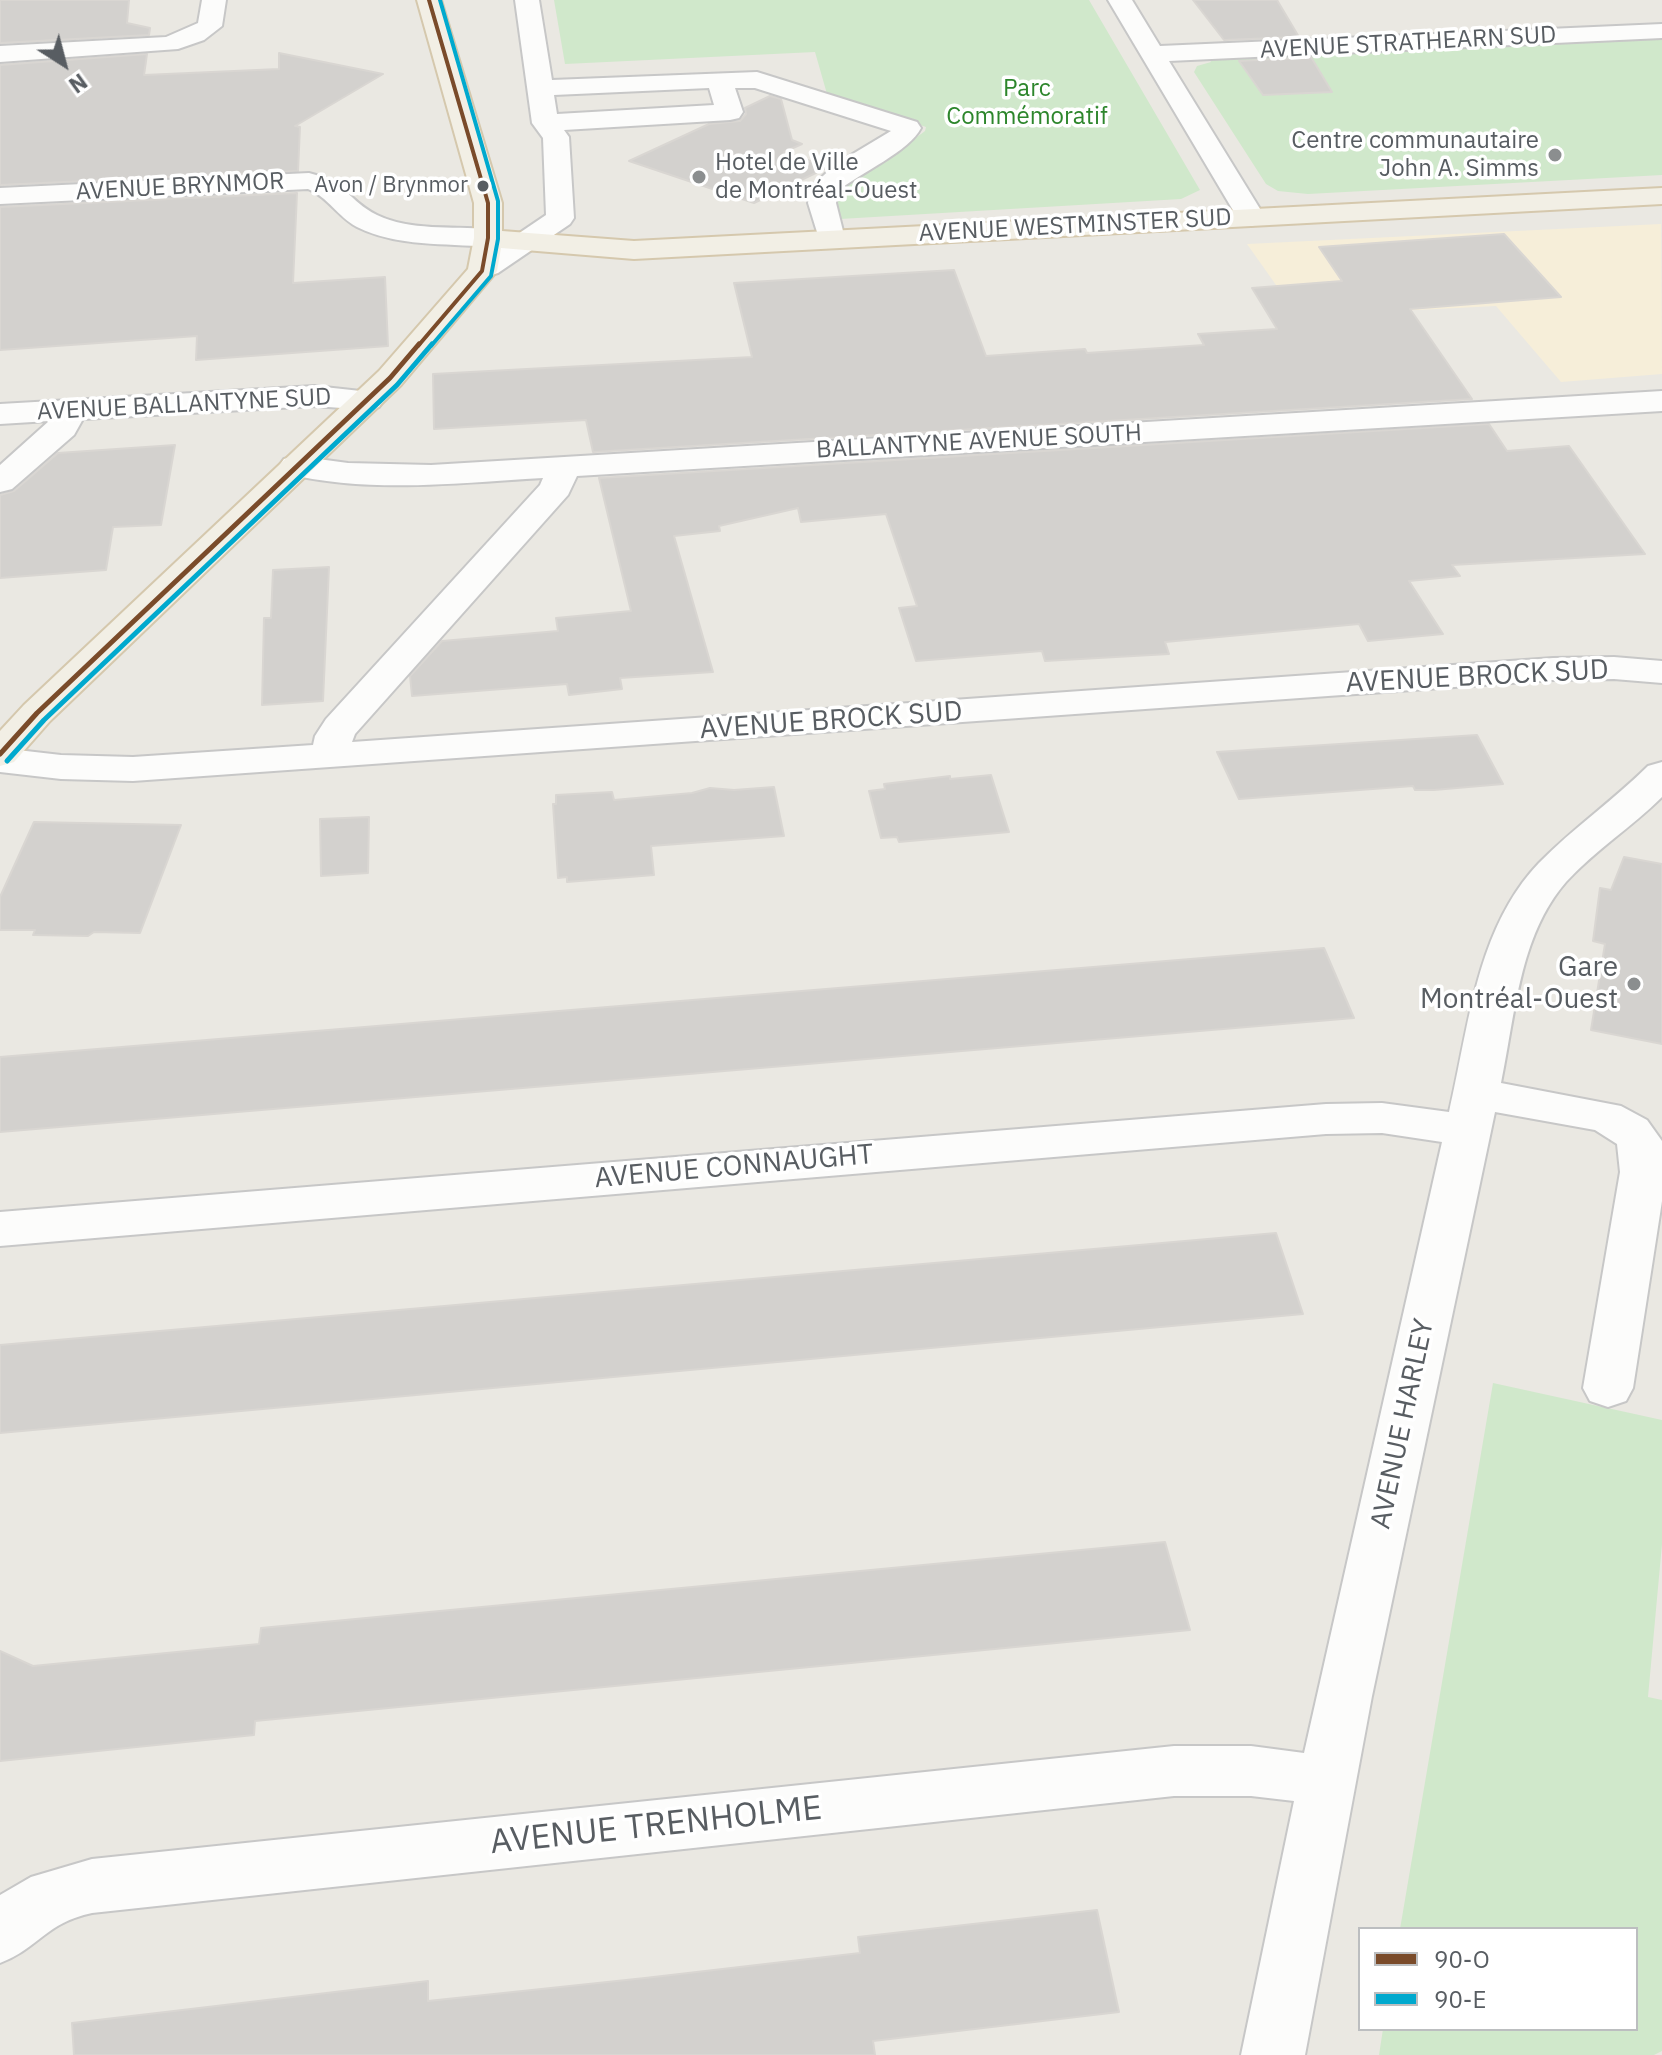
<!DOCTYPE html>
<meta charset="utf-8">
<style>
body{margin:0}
#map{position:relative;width:1662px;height:2055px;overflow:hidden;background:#eae8e2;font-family:"IBM Plex Sans",sans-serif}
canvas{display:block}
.legend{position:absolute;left:1358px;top:1927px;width:280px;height:104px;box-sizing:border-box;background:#fff;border:2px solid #bcbec0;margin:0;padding:10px 14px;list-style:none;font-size:24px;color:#585d62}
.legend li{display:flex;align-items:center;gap:16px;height:40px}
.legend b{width:40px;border:2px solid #bcbec0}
.north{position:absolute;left:24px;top:24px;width:80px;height:80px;-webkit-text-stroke:6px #fff;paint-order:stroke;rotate:144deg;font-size:22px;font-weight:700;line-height:32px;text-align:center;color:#585d62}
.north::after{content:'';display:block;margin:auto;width:28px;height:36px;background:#585d62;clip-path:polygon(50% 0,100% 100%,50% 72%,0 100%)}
</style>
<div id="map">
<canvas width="1662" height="2055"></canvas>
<ul class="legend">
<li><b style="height:10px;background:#7a4b2a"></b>90-O</li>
<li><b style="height:10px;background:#00a9ce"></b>90-E</li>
</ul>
<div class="north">N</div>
</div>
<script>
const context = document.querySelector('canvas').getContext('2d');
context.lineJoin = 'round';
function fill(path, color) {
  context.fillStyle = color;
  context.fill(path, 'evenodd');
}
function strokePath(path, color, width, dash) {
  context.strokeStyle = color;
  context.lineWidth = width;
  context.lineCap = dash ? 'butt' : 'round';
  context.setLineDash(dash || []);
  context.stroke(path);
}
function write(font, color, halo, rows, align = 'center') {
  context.font = font + ' "IBM Plex Sans",sans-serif';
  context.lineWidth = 7;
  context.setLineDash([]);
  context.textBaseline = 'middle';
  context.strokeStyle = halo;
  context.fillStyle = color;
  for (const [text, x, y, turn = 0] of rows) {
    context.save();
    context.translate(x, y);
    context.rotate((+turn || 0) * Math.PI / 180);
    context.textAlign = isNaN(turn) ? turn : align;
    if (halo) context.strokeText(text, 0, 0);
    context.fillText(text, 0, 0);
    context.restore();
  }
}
const commercial = new Path2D(`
 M 1661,224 L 1662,374 L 1561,382 L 1496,306 L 1298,316 L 1247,244 Z`);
const green = new Path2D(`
 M 554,0 L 1089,0 L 1200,190 L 1181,199 L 840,219 C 837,211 834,202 837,194 C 842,179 909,144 925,131 L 926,127 L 827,94 L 815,52 L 565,64 Z
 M 1662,39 L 1662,175 L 1308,194 L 1278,191 L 1266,184 L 1194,72 L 1197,66 L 1211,62 L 1210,60 Z
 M 1493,1383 L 1662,1420 L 1662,1544 L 1648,1697 L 1662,1700 L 1662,2051 L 1654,2055 L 1379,2055 L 1383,2029 L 1636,2029 L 1636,1929 L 1400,1929 Z`);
const building = new Path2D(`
 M 0,0 L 129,0 L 127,23 L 150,28 L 149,35 L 0,43 Z
 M 1193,0 L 1277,0 L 1299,37 L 1224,40 Z
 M 279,53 L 383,74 L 295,126 L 300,127 L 298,171 L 0,185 L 0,65 L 147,54 L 144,75 L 279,69 Z
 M 1311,57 L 1332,92 L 1263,95 L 1239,61 Z
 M 770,96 L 781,99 L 792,140 L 802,144 L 784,152 L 828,167 L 754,203 L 629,161 L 709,124 L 740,121 L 746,114 L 745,108 Z
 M 297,193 L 293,283 L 385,277 L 388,346 L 196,360 L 197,336 L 0,350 L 0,207 Z
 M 1504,234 L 1561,297 L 1410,309 L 1472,399 L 593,452 L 586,420 L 434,429 L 433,374 L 752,357 L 734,283 L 954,270 L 986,356 L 1085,349 L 1087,353 L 1204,345 L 1198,334 L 1277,329 L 1252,288 L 1342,281 L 1319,247 Z
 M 1489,424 L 1507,451 L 1569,446 L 1645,554 L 1452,565 L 1460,576 L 1409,581 L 1443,634 L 1368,641 L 1359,624 L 1165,642 L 1169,654 L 1045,661 L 1042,651 L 916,661 L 899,608 L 917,606 L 886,514 L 801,522 L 798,508 L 719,526 L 720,531 L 674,536 L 713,672 L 620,678 L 622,689 L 569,695 L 567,684 L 412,696 L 410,676 L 442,641 L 558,631 L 556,618 L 631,611 L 599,478 Z
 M 175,445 L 161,525 L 113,527 L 106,570 L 0,578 L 0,495 L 14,491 L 58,453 Z
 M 329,567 L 323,701 L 262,705 L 264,618 L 271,618 L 273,570 Z
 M 1477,735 L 1503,784 L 1434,790 L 1415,790 L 1413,786 L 1239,799 L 1217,752 Z
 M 991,775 L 1009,832 L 899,842 L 897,837 L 881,838 L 869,791 L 885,789 L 884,784 L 950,776 L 950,779 Z
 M 774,787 L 784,836 L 651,846 L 654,875 L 567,882 L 567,877 L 558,878 L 553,804 L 556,804 L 556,795 L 612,792 L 614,800 L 692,793 L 710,788 L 734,790 Z
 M 369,817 L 368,873 L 321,876 L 320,819 Z
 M 34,822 L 181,825 L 140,933 L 94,932 L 88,936 L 33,935 L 35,930 L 0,930 L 0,897 Z
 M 1624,857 L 1662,864 L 1662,1044 L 1591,1030 L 1605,944 L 1593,941 L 1600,888 L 1611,890 Z
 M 1324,948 L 1354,1018 L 0,1132 L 0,1057 Z
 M 1276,1233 L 1303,1314 L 0,1433 L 0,1345 Z
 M 1165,1542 L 1190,1630 L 255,1721 L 254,1735 L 0,1761 L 0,1651 L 33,1666 L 259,1644 L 261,1628 Z
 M 1097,1910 L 1119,2012 L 873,2041 L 875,2055 L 74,2055 L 72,2023 L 428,1981 L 428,2001 L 645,1978 L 860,1953 L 858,1937 Z`);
const minor = new Path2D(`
 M 202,0 L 226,0 L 222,26 L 204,40 L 178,49 L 0,62 L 0,46 L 166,37 L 198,23 Z
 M 515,0 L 539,0 L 552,80 L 757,72 L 917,122 L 921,128 C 910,151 860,173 838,191 L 836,203 L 845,239 L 841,245 L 831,248 L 821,245 L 808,203 L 810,188 L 836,164 L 891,131 L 755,88 L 735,88 L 743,112 L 739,118 L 730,120 L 564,130 L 569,137 L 574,218 L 570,224 L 498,273 L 488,276 L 478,273 L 473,267 L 478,261 L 546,215 L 543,138 L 532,123 ZM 709,88 L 714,105 L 557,114 L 554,95 Z
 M 1108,0 L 1132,0 L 1160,46 L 1662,24 L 1662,38 L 1169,61 L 1265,217 L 1261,223 L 1251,226 L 1241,223 L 1237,217 Z
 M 309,173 C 349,183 347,200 377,215 C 410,231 452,226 488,229 L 498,232 L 502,238 L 498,244 L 488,247 C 445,243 397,247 357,227 C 338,217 328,197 308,189 L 0,204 L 0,188 Z
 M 315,386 L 379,393 L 384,400 L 379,407 L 368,410 L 315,406 L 83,419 L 74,435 L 12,489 L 0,492 L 0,465 L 49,421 L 0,424 L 0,404 Z
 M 1662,391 L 1662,411 L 577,476 L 568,495 L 355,734 L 352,742 L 1553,658 L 1614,657 L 1662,661 L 1662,683 L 1614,679 L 1553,680 L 133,781 L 61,779 L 0,772 L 0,748 L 61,755 L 133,757 L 313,745 L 315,736 L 326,719 L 540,485 L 543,478 C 458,483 368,494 284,473 L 279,466 L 284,459 L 296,456 L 348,463 L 431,465 Z
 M 1662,762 L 1662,797 C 1632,827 1595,850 1566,882 C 1519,936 1515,1016 1501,1083 L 1621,1106 L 1647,1120 L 1662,1141 L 1662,1201 L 1633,1388 L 1626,1401 L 1608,1407 L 1590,1401 L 1583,1388 L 1620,1172 L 1617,1144 L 1595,1130 L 1495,1112 L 1372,1696 L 1305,2055 L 1241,2055 L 1294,1801 L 1251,1796 L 1174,1796 L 92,1913 C 45,1923 39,1948 0,1963 L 0,1895 L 31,1877 L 92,1859 L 1174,1746 L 1251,1746 L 1304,1753 L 1442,1142 L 1382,1133 L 1326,1134 L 0,1246 L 0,1212 L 1326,1104 L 1382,1103 L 1449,1112 C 1469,1027 1476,929 1539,863 C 1573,828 1614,800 1648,766 Z`);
const major = new Path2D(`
 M 417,0 L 441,0 L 502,203 L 502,231 L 634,241 L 1662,188 L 1662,204 L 634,259 L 501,248 L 497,271 L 492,277 L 401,385 L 50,721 L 14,762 L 0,766 L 0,731 L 24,705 L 379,371 L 468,269 L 474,238 L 474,203 Z`);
const bus1Far1 = new Path2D(`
 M 418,346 L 482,271 L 488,238 L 488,203 L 429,0`);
const bus1 = new Path2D(`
 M 0,754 L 37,713 L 390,378 L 419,344`);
const bus2Far1 = new Path2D(`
 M 431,346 L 491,276 L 498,239 L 498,201 L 440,0`);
const bus2 = new Path2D(`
 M 7,761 L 44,720 L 397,385 L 432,344`);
const markers = [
 [1555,155,8,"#8b8e8f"],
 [699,177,8,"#8b8e8f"],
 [483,186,7,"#585d62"],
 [1634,984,8,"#8b8e8f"]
];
const farBusnames = [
 ["Avon / Brynmor",468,186]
];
const farStreetnames = [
 ["AVENUE STRATHEARN SUD",1408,43,-3],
 ["AVENUE BRYNMOR",180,187,-3],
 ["AVENUE WESTMINSTER SUD",1075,226,-3],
 ["AVENUE BALLANTYNE SUD",184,405,-3],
 ["BALLANTYNE AVENUE SOUTH",979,442,-3]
];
const farParknames = [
 ["Parc",1027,89],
 ["Commémoratif",1027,117]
];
const farPoinames = [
 ["Centre communautaire",1539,141],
 ["John A. Simms",1539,169],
 ["Hotel de Ville",715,163,"left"],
 ["de Montréal-Ouest",715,191,"left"]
];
const streetNames = [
 ["AVENUE BROCK SUD",1477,677,-3],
 ["AVENUE BROCK SUD",831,721,-4],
 ["AVENUE CONNAUGHT",734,1167,-5],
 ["AVENUE HARLEY",1403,1424,-78]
];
const poiNames = [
 ["Gare",1618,968],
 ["Montréal-Ouest",1618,1000]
];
const nearStreetnames = [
 ["AVENUE TRENHOLME",656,1826,-6]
];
fill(commercial, '#f6eed9');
fill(green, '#d0e8cb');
fill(building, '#d3d1ce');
strokePath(building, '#d9d6d2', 2);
strokePath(minor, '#c7c7c7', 4);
strokePath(major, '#d5c8ad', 4);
fill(minor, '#fcfcfb');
fill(major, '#f2efe5');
strokePath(bus1Far1, '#7a4b2a', 4);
strokePath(bus1, '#7a4b2a', 5);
strokePath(bus2Far1, '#00a9ce', 4);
strokePath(bus2, '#00a9ce', 5);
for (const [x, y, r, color] of markers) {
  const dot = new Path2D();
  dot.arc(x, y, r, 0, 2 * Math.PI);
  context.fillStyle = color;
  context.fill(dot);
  strokePath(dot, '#fff', 3);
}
write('22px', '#585d62', '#fff', farBusnames, 'right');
write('24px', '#585d62', '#fff', farStreetnames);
write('24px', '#2d862c', '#fff', farParknames);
write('24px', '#585d62', '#fff', farPoinames, 'right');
write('28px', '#585d62', '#fff', streetNames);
write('28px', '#585d62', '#fff', poiNames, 'right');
write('34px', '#585d62', '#fff', nearStreetnames);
</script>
